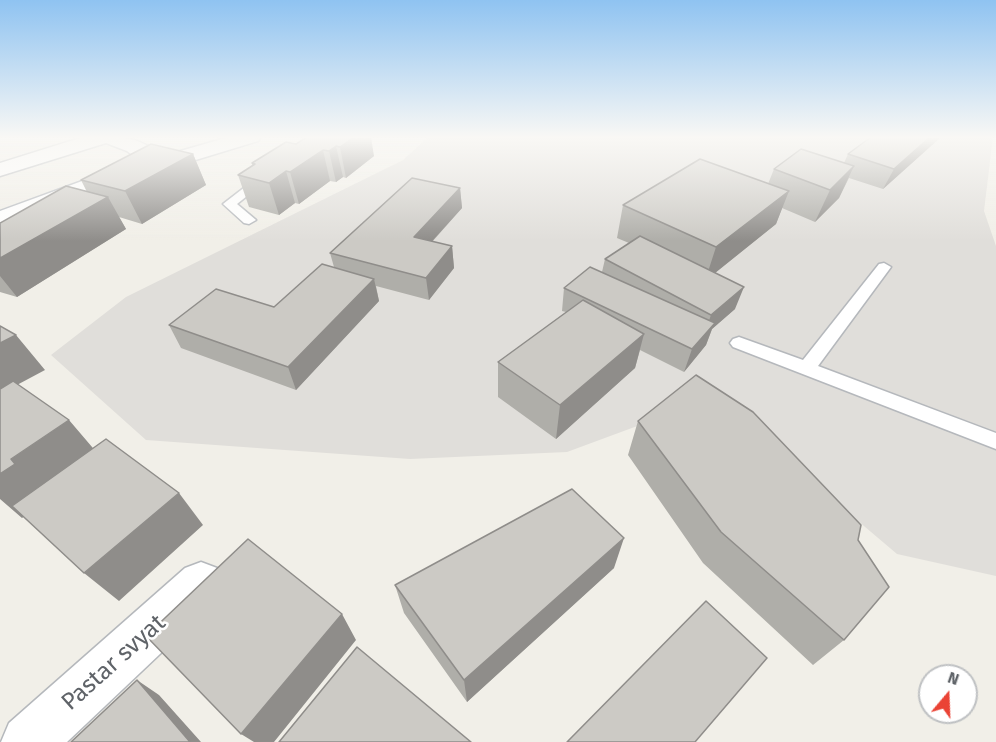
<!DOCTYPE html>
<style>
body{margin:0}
#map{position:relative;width:996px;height:742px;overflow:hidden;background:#f1efe8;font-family:"Fira Sans",sans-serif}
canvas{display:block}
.north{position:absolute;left:918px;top:664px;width:60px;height:60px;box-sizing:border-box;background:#fff;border:2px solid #bfc1c3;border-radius:50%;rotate:19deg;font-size:16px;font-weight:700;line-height:24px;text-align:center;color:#5f6368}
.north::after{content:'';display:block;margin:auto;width:21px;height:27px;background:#ea4335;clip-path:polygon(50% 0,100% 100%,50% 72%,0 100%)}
</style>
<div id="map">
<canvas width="996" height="742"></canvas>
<div class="north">N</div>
</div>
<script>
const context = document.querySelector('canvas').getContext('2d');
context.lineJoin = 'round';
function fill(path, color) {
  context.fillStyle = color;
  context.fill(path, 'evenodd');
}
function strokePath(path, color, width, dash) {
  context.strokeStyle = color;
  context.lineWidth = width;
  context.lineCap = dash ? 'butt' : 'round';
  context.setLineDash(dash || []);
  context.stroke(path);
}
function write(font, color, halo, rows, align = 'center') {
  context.font = font + ' "Fira Sans",sans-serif';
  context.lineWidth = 5;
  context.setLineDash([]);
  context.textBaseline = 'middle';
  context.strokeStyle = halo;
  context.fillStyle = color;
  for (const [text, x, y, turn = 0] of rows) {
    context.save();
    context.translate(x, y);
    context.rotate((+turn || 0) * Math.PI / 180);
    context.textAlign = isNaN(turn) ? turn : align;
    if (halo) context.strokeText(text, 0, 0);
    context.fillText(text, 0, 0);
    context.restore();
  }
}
const industrial = new Path2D(`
 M 428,137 L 993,137 L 984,211 L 996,246 L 996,576 L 897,554 L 713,398 L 567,452 L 410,459 L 146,440 L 51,355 L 126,297 L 403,160 Z`);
const service = new Path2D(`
 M 263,173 L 269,177 L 267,180 L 237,204 L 256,220 L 249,224 L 244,223 L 223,204 Z
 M 884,263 L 891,267 L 818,366 L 996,433 L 996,449 L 733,347 L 730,343 L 733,339 L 739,337 L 803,360 L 879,264 Z`);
const minor = new Path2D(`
 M 83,137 C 115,137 145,133 167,164 L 163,168 L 156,170 L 149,168 L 127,151 L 106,143 L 0,176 L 0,163 Z
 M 201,562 L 217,568 L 224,584 L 217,600 L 67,742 L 1,742 L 9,723 L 185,568 Z`);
const secondary = new Path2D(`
 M 229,137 L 261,137 L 258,141 L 120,183 L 0,226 L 0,211 L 104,173 Z`);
const wall = new Path2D(`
 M 307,137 L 374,156 L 346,178 L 343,177 L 336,182 L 330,181 L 299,204 L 295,203 L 279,215 L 249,207 L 238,175 L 252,166 L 252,163 L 296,144 Z
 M 941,137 L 883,189 L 849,178 L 839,198 L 815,222 L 782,208 L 776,224 L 715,273 L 735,309 L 712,329 L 706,345 L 684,372 L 640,350 L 635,368 L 556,439 L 498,397 L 498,362 L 566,312 L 562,311 L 564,288 L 602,272 L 605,259 L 629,243 L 617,238 L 623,205 L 768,184 L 774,169 L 844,163 L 848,154 Z
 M 193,154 L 206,185 L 142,224 L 119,217 L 126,229 L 17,297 L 0,292 L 0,223 L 87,192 L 81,180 Z
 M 460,188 L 462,208 L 432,242 L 452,246 L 454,268 L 429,300 L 376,286 L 379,301 L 296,390 L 181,348 L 169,325 L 274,307 L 334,267 L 330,253 Z
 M 638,421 L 858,540 L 844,640 L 813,665 L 703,563 L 628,455 Z
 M 614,568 L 467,702 L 404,613 L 395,585 Z`);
const shadedWall = new Path2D(`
 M 354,137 L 371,137 L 374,156 L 346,178 L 340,147 Z
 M 930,137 L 941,137 L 883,189 L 894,169 Z
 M 336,146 L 343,177 L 336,182 L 329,151 Z
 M 323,150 L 330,181 L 299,204 L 290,172 Z
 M 193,154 L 206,185 L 142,224 L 125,191 Z
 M 854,166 L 839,198 L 815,222 L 830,190 Z
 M 286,171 L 295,203 L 279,215 L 269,183 Z
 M 460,188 L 462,208 L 416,259 L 414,237 Z
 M 789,191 L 776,224 L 705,281 L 716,247 Z
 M 108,197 L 126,229 L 17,297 L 0,276 L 0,258 Z
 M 452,246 L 454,268 L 429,300 L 426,278 Z
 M 374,279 L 379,301 L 296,390 L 288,367 Z
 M 744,287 L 735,309 L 712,329 L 706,345 L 684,372 L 692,349 L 704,335 L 711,315 Z
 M 644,334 L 635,368 L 556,439 L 560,405 Z
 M 16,335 L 45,370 L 0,394 L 0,343 Z
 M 69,420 L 98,454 L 51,497 L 22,518 L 0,499 L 0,474 L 11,459 Z
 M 179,493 L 203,525 L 119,601 L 84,573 Z
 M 624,538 L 614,568 L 467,702 L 464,680 Z
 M 342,614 L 356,640 L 274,742 L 254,742 L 241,734 Z
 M 137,680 L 159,695 L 201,742 L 190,742 Z`);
const building = new Path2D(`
 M 307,137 L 354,137 L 340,147 L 336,146 L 329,151 L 323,150 L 290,172 L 286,171 L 269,183 L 238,175 L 255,164 L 252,163 L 286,142 L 296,144 Z
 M 871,137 L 930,137 L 894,169 L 848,154 Z
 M 151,144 L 193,154 L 125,191 L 81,180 Z
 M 801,149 L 854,166 L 830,190 L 774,169 Z
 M 700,159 L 789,191 L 716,247 L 623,205 Z
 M 412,178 L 460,188 L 414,237 L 452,246 L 426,278 L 330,253 Z
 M 66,186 L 108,197 L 0,258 L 0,223 Z
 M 640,236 L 744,287 L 711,315 L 605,259 Z
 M 322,264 L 374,279 L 288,367 L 169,325 L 216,289 L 274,307 Z
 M 590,267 L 715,323 L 692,349 L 564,288 Z
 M 583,300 L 644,334 L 560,405 L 498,362 Z
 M 0,326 L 16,335 L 0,343 Z
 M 696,375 L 753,412 L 861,525 L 858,540 L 889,587 L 844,640 L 721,532 L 638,421 Z
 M 13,381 L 69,420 L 11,459 L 15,464 L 0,474 L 0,389 Z
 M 106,439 L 179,493 L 84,573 L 12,506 Z
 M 572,489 L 624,538 L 464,680 L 395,585 Z
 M 248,539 L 342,614 L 241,734 L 146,636 Z
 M 706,601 L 767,658 L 695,742 L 567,742 Z
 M 357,647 L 471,742 L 279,742 Z
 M 137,680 L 190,742 L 71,742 Z`);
const nearStreetnames = [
 ["Pastar svyat",114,663,-42]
];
fill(industrial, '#e0deda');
strokePath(service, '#b5b8bc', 3);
strokePath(minor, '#b5b8bc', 3);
strokePath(secondary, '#b6babf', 3);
fill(service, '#fff');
fill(minor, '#fff');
fill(secondary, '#fff');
fill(wall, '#afaea9');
fill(shadedWall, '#8f8d8a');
fill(building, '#cccac5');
strokePath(building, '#8f8d8a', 1.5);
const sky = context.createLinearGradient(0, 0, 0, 241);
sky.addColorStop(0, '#8fc3f1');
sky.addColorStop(0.57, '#f9f8f5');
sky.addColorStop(1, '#f9f8f500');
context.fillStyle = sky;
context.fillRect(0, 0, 996, 241);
write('24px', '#5f6368', '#fff', nearStreetnames);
</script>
